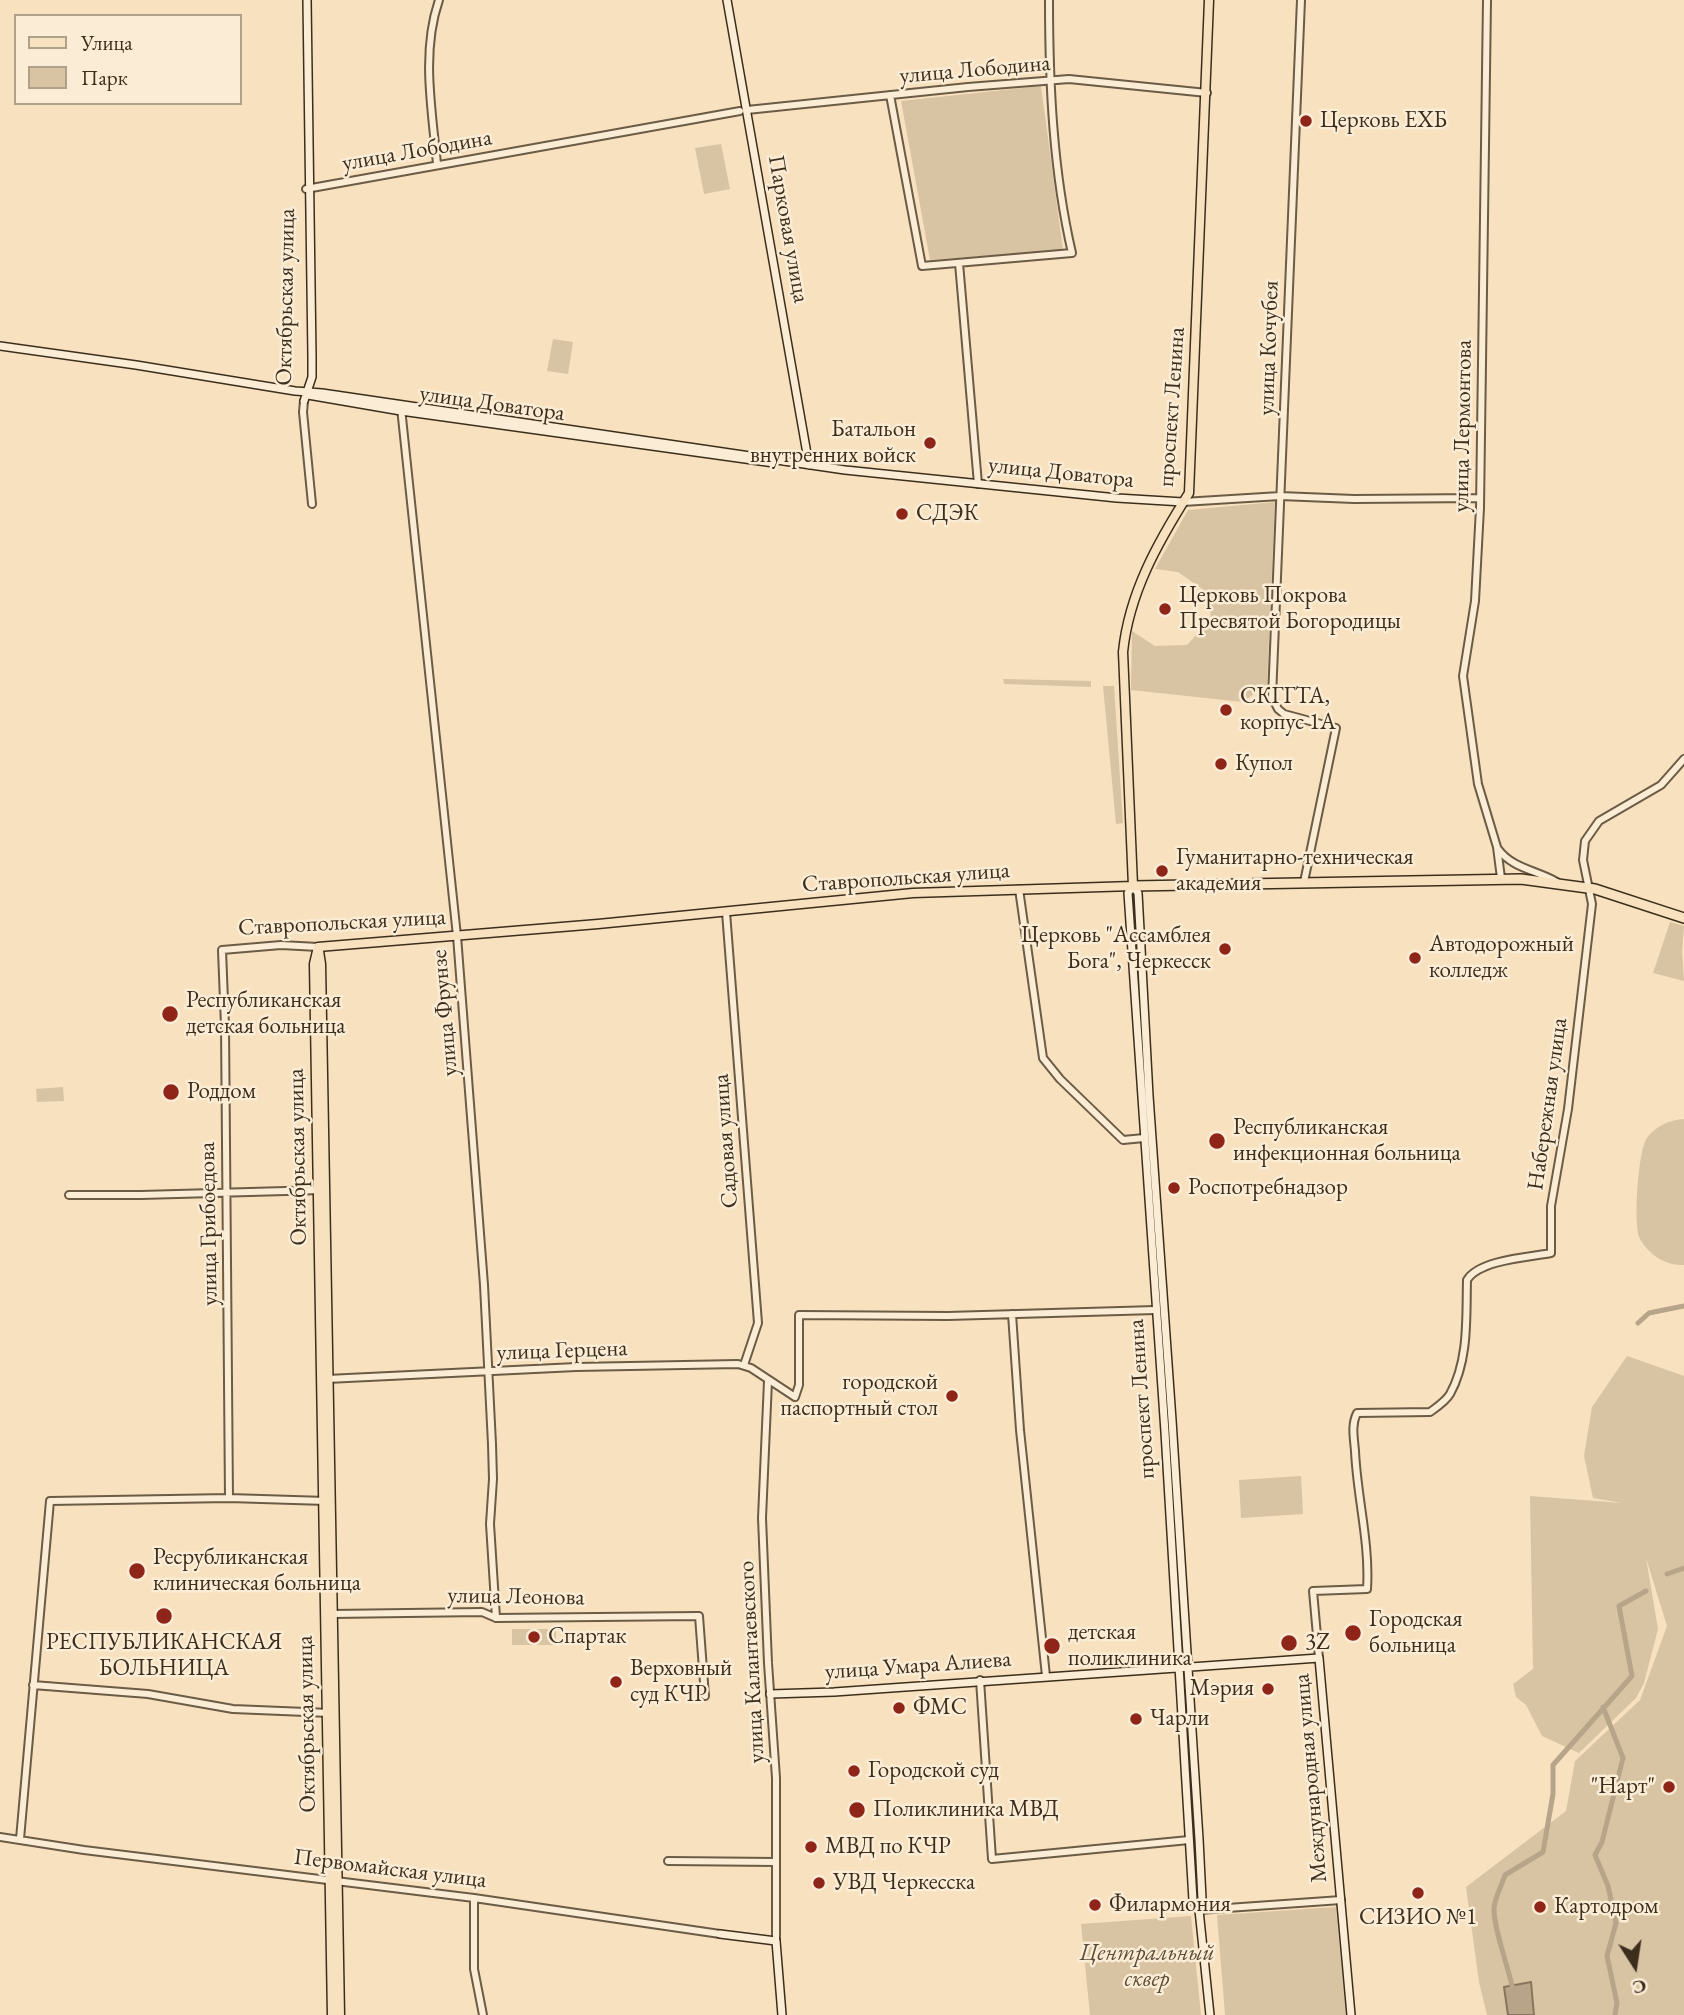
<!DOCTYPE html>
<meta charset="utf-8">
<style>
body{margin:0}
#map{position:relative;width:1684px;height:2015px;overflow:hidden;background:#f8e1bf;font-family:"EB Garamond",serif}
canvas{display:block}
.legend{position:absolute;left:14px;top:14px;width:228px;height:91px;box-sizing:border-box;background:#faecd5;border:2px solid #aea08b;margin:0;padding:9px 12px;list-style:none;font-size:21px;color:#3d2e1c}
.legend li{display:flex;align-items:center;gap:14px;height:35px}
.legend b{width:35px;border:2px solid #aea08b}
.north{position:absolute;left:1600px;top:1931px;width:70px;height:70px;-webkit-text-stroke:5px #faecd5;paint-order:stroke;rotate:168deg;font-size:19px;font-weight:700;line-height:28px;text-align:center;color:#3d2e1c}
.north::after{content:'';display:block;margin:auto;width:24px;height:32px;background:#3d2e1c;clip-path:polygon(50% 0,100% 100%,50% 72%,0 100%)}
</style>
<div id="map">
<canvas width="1684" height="2015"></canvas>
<ul class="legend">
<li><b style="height:9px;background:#f8e1bf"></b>Улица</li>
<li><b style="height:19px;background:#d8c3a3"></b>Парк</li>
</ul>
<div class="north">С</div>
</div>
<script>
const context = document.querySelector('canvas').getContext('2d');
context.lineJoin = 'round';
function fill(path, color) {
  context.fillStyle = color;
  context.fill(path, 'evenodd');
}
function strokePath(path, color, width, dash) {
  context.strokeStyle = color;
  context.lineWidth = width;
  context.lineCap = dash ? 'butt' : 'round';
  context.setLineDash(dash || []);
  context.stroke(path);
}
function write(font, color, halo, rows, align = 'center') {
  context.font = font + ' "EB Garamond",serif';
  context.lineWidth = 5;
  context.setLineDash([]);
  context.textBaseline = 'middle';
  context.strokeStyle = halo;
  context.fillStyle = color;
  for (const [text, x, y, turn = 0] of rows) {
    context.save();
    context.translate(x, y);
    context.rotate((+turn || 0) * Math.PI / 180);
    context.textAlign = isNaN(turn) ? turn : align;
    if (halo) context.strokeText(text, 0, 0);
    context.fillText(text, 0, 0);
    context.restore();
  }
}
const green = new Path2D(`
 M 1041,86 L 1063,250 L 930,260 L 901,101 Z
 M 721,144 L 730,189 L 704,194 L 695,148 Z
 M 553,339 L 573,342 L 568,374 L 547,371 Z
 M 1275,502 L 1267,684 L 1243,702 L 1131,690 L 1132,631 L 1155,646 L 1187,645 L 1211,619 L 1208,593 L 1178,572 L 1155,569 L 1188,510 Z
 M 1003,679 L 1091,681 L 1091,687 L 1004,684 Z
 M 1103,686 L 1114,686 L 1123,823 L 1116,824 Z
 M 1670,922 L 1684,926 L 1682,952 L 1684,981 L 1653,973 Z
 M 63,1087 L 64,1101 L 37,1102 L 36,1089 Z
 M 1684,1119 L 1684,1265 C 1666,1266 1649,1255 1640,1239 C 1633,1226 1638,1150 1647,1138 C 1656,1126 1669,1120 1684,1119 Z
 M 1627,1356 L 1684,1376 L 1684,2015 L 1487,2015 L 1479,1982 L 1466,1887 L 1566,1811 L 1575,1761 L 1640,1700 L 1667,1626 L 1646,1558 L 1658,1629 L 1644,1683 L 1636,1698 L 1579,1753 L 1542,1736 L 1526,1705 L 1516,1697 L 1513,1684 L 1533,1669 L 1530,1496 L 1622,1503 L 1593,1498 L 1584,1456 L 1592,1407 Z
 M 1301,1476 L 1303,1514 L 1241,1518 L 1239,1480 Z
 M 512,1629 L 556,1629 L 556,1645 L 512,1645 Z
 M 1336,1907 L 1346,2015 L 1225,2015 L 1217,1915 Z
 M 1191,1916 L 1201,2015 L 1090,2015 L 1081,1924 Z`);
const water = new Path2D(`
 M 1531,1982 L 1534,2015 L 1508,2015 L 1504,1987 Z`);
const canal = new Path2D(`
 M 1638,1323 L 1649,1313 L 1684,1306
 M 1667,1574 L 1684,1568
 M 1603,1707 L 1623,1758 L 1602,1842 L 1595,1855 L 1608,1886 L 1616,1923 L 1607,1956 L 1617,2003 L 1615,2015
 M 1513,1990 C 1509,1969 1493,1927 1494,1908 C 1495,1897 1502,1885 1505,1875 L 1543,1852 L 1553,1794 L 1553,1765 L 1632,1676 L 1619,1606 L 1646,1591`);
const tertiary = new Path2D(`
 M 1301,0 L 1272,697 L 1278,709 L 1284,714 L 1336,728 L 1304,882
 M 1487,0 L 1480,508 L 1475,601 L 1463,676 L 1478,784 L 1497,847 L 1501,878
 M 890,95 L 922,266 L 1072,253 C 1053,171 1049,84 1049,0
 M 747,110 L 968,87 L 1069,79 L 1207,93
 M 437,164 C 432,110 421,52 439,0
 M 306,189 L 740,111
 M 959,263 L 978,484
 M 304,401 L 303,412 L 312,504
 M 401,408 L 457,936 L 484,1285 L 492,1444 L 493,1479 L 490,1524 L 496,1618
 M 1183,502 L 1280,496 L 1354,499 L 1479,498
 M 1498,849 C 1513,869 1537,870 1557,882
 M 1019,889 L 1043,1058 L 1060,1079 L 1123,1140 L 1144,1138
 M 726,912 L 758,1323 L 744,1365
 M 69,1195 L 141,1195 L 322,1190
 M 1012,1314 L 1020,1430 L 1046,1676
 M 327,1379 L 576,1367 L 738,1364 L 751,1368 L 795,1397 L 799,1385 L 799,1315 L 948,1316 L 1155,1310
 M 768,1381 L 762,1518 L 768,1663 L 776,1778 L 776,1941
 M 229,1498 L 225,1026 L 222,950 L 281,945 L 318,947
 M 332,1614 L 482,1612 L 496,1618 L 699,1616 L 705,1696
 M 1319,1658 L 1313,1591 L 1367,1589 C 1370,1543 1357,1497 1355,1451 C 1354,1438 1351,1425 1357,1413 L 1430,1412 C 1437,1407 1446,1401 1450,1394 C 1469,1360 1466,1317 1467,1280 C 1479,1260 1529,1257 1551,1253 L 1551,1206 L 1568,1109 L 1592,904 L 1583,860 L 1585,841 L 1599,821 L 1661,785 L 1684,759
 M 980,1680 L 992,1859 L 1189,1840
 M 33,1685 L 148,1694 L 233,1709 L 330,1713
 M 0,1837 L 84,1850 L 474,1898 L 720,1934
 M 20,1839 L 50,1501 L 229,1498 L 326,1501
 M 668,1861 L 776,1862
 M 474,1898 L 474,1969 L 483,2015
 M 1199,1910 L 1341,1900`);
const secondary = new Path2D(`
 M 727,0 L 809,465
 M 0,346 L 136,365 L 295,391 L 322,393 L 845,470 L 1117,498 L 1183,502
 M 308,395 L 401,411 L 774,463
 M 304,401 L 312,377 L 312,357 L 307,0
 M 1133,886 L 1138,893 L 1149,1096 L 1172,1420 L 1199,1839 L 1202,1899 L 1199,1910 L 1210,2015
 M 1133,886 L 1128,893 L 1165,1432 L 1193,1900 L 1199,1910
 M 770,1694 L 834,1692 L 1319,1658 L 1351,2015
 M 720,1934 L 776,1941 L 782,2015`);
const primary = new Path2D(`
 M 318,947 L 598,924 L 913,893 L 1133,886 L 1123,652 C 1129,593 1158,542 1189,493 L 1209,0
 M 318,947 L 314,964 L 332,2015
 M 319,951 L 321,964 L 340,2015`);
const trunk = new Path2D(`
 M 1133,886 L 1521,879 L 1595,889 L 1684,918`);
const markers = [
 [1306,121,7,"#8f2418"],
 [930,443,7,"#8f2418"],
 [902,514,7,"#8f2418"],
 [1165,609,7,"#8f2418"],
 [1226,710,7,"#8f2418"],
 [1221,764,7,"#8f2418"],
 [1162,871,7,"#8f2418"],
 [1225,949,7,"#8f2418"],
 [1415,958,7,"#8f2418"],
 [170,1014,9,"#8f2418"],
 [171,1092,9,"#8f2418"],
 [1217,1141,9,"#8f2418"],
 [1174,1188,7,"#8f2418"],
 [952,1396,7,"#8f2418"],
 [137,1571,9,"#8f2418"],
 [164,1616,9,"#8f2418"],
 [1353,1633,9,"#8f2418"],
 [534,1637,7,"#8f2418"],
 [1289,1643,9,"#8f2418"],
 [1052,1646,9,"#8f2418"],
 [616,1682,7,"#8f2418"],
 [1268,1689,7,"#8f2418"],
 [899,1708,7,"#8f2418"],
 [1136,1719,7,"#8f2418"],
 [854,1771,7,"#8f2418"],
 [1669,1787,7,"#8f2418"],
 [857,1810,9,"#8f2418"],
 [811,1847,7,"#8f2418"],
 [819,1883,7,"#8f2418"],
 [1418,1893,7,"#8f2418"],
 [1095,1905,7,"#8f2418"],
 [1540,1907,7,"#8f2418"]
];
const streetNames = [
 ["улица Лободина",975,70,-5],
 ["улица Лободина",417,151,-10],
 ["Парковая улица",788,229,80],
 ["Октябрьская улица",286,297,-89],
 ["улица Кочубея",1269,348,-88],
 ["улица Доватора",492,404,8],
 ["проспект Ленина",1172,407,-86],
 ["улица Лермонтова",1463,426,-89],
 ["улица Доватора",1061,473,6],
 ["Ставропольская улица",906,878,-4],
 ["Ставропольская улица",342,923,-3],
 ["улица Фрунзе",445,1013,-95],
 ["Набережная улица",1548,1104,-82],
 ["Садовая улица",726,1141,-94],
 ["Октябрьская улица",298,1157,-91],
 ["улица Грибоедова",209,1224,-91],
 ["улица Герцена",562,1351,-2],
 ["проспект Ленина",1142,1399,-94],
 ["улица Леонова",516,1597,1],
 ["улица Калантаевского",752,1662,-93],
 ["улица Умара Алиева",918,1666,-4],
 ["Октябрьская улица",307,1724,-91],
 ["Международная улица",1311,1778,-95],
 ["Первомайская улица",390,1869,7]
];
const poiNames = [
 ["Церковь ЕХБ",1320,121],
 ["Батальон",916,430,"right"],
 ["внутренних войск",916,456,"right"],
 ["СДЭК",916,514],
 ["Церковь Покрова",1179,596],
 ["Пресвятой Богородицы",1179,622],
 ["СКГГТА,",1240,697],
 ["корпус 1А",1240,723],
 ["Купол",1235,764],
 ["Гуманитарно-техническая",1176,858],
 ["академия",1176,884],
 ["Церковь \"Ассамблея",1211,936,"right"],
 ["Бога\", Черкесск",1211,962,"right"],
 ["Автодорожный",1429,945],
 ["колледж",1429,971],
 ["Республиканская",186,1001],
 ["детская больница",186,1027],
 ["Роддом",187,1092],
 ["Республиканская",1233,1128],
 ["инфекционная больница",1233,1154],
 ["Роспотребнадзор",1188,1188],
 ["городской",938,1383,"right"],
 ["паспортный стол",938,1409,"right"],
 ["Ресрубликанская",153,1558],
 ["клиническая больница",153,1584],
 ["Городская",1369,1620],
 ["больница",1369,1646],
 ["детская",1068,1633],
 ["поликлиника",1068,1659],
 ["Спартак",548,1637],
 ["РЕСПУБЛИКАНСКАЯ",164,1643,"center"],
 ["БОЛЬНИЦА",164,1669,"center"],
 ["3Z",1305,1643],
 ["Верховный",630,1669],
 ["суд КЧР",630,1695],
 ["Мэрия",1254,1689,"right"],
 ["ФМС",913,1708],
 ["Чарли",1150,1719],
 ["Городской суд",868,1771],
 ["\"Нарт\"",1655,1787,"right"],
 ["Поликлиника МВД",873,1810],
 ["МВД по КЧР",825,1847],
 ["УВД Черкесска",833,1883],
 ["Филармония",1109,1905],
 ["Картодром",1554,1907],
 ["СИЗИО №1",1418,1918,"center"]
];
const parkNames = [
 ["Центральный",1147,1954],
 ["сквер",1147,1980]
];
fill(green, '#d8c3a3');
fill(water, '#b8a488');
strokePath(water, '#87755d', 2);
strokePath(canal, '#b8a488', 5);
strokePath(tertiary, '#6c5b45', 10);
strokePath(secondary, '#3d2e1c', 10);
strokePath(primary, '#3d2e1c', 11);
strokePath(trunk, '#3d2e1c', 12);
strokePath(tertiary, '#faecd5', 6);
strokePath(secondary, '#faecd5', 7);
strokePath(primary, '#f8e1bf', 8);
strokePath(trunk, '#f8e1bf', 9);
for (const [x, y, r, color] of markers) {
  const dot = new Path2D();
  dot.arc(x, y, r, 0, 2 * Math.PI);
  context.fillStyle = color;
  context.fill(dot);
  strokePath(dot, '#faecd5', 2.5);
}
write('23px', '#3d2e1c', '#faecd5', streetNames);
write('23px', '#3d2e1c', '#faecd5', poiNames, 'left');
write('italic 23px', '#5c4c37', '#faecd5', parkNames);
</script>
